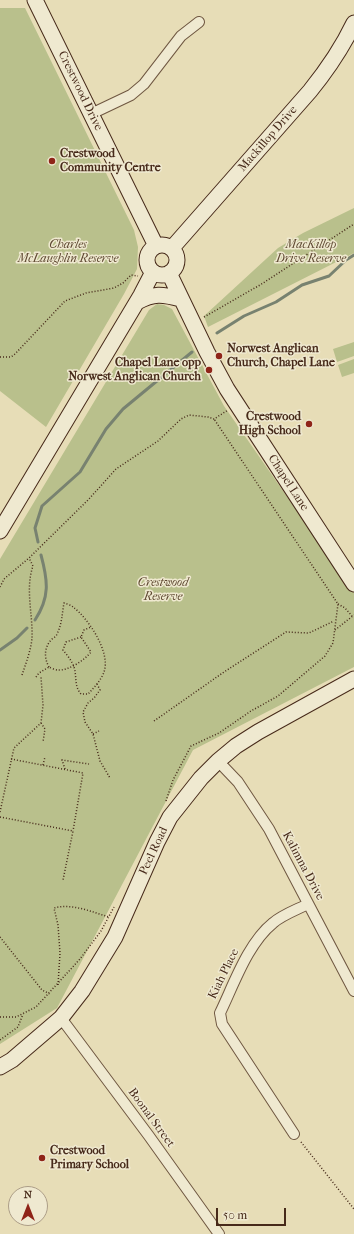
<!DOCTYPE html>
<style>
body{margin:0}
#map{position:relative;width:354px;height:1234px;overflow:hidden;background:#e7ddb7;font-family:"IM FELL French Canon",serif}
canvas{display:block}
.north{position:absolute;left:8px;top:1186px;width:40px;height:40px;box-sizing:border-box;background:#efe9d0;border:1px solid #ac9d87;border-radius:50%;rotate:0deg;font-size:11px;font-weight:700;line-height:16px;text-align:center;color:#472a1a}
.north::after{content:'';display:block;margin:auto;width:14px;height:18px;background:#8f2418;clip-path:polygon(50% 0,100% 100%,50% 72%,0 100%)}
.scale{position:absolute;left:216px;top:1208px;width:70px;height:18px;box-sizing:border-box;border:2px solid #472a1a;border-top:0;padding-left:5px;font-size:12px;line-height:14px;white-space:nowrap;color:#472a1a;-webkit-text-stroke:3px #efe9d0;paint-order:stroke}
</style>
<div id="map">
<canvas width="354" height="1234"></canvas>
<div class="north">N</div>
<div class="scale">50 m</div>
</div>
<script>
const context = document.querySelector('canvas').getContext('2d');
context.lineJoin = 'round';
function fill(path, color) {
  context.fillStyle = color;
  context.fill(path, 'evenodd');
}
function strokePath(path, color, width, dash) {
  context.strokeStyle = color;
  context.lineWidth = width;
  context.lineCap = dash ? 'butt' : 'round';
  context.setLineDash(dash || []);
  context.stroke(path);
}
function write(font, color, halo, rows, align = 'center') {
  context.font = font + ' "IM FELL French Canon",serif';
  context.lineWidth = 3;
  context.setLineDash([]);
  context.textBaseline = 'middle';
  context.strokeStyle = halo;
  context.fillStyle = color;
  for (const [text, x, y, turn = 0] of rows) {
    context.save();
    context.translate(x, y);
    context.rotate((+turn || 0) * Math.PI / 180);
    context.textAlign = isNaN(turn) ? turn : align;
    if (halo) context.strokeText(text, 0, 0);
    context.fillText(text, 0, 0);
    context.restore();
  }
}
const green = new Path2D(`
 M 0,8 L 25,8 L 134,230 L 138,247 L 137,269 L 124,294 L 46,427 L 0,391 Z
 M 354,208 L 354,253 L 208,327 L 204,316 L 278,248 L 303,233 Z
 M 157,304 L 164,305 L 172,309 L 224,406 L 354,593 L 354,667 L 193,750 L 57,1008 L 0,1044 L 0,559 L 149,310 Z
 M 354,342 L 354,356 L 337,362 L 333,349 Z
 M 354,359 L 354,373 L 342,377 L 338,365 Z`);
const stream = new Path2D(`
 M 217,333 L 244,316 L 276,302 L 302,285 L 329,276 L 346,260 L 354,255
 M 38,542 L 35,528 L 42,506 L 80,472 L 106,429 L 123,409 L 192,352
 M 35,620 C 50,597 48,581 41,555
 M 0,650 L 17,638 L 27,628`);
const path = new Path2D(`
 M 204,317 L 260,285 L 354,224
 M 0,357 L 11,357 L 15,354 L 65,301 L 86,293 L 114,288 L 123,283 L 131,275 L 138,276
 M 0,587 L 4,579 L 29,558 L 89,499 L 116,469 L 158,441 L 181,419 L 189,415 L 208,417 L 214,419 L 228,410
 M 338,604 L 345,608 L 352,616
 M 335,630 L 354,615
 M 49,667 C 44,658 44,648 51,640 C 53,638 56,637 57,634 C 62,624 62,614 64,603 C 67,604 71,605 73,607 C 88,618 111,652 104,672 C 101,680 94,688 88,694 L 81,694 C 74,686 77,677 74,667 C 72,661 67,655 63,650 L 66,642 L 81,637
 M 22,675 C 26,663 31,650 32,638 C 33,614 25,589 33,566 L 29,558
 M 36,677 L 39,673 L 49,667 C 51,668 55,670 58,670 C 68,671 85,660 91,652 L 81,637 L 84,630 L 91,627
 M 97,684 L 100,690 L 94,698 L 88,703 L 83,712 L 85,722 L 93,734 L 100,761 L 110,778
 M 154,721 L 224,672 L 286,632 L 309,633 L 334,621
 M 41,723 L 45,729 L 43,742
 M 93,734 L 99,731
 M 11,759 L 83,773 L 73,831
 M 43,765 L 45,757
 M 65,769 L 62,760 L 89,764
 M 166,801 L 173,780 L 191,746 L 219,733 L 251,711 L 278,696 L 325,656 L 333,643 L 338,604 L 214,419
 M 0,812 L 14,748 L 41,723 L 43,705 L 41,677
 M 0,817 L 73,831 L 63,880
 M 0,937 L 42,990 L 50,994
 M 58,985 L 60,953 L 58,925 L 54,908 C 72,903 92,912 109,917
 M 0,1017 L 16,1017 L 36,1007 L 80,959 L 101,931 L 114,907
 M 0,1040 L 18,1027 L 23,1014
 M 301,1142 L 354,1209`);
const street = new Path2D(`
 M 91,114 L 131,95 L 144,84 L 181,36 L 199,22
 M 218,761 L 238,782 L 269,829 L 354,991
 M 61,1018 L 149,1136 L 219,1234
 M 294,1134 L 222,1024 L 220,1013 C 234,984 248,943 273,923 C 282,915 296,910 308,904`);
const secondary = new Path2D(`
 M 35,0 L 156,246
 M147 260a15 15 0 1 1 30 0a15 15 0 1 1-30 0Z
 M 172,248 L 310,91 C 327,70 342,48 354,23
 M 169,273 L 207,352 L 227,389 L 354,584
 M 137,302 C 154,293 162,294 181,299
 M 0,531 L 141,295 L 153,272
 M 0,1067 L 12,1060 L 61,1018 L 82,991 L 115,937 L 157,842 L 170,817 L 201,778 L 218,761 L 236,746 L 258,732 L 354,679`);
const markers = [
 [52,161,4,"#8f2418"],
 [219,356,4,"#8f2418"],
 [209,370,4,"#8f2418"],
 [309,424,4,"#8f2418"],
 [42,1158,4,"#8f2418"]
];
const streetNames = [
 ["Crestwood Drive",80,91,64],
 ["Mackillop Drive",268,139,-49],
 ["Chapel Lane",288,483,57],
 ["Peel Road",154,851,-65],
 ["Kalimna Drive",303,866,62],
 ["Kiah Place",224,974,-64],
 ["Boonal Street",151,1118,54]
];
const poiNames = [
 ["Crestwood",60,154],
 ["Community Centre",60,168],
 ["Norwest Anglican",227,349],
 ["Church, Chapel Lane",227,363],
 ["Chapel Lane opp",201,363,"right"],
 ["Norwest Anglican Church",201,377,"right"],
 ["Crestwood",301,417,"right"],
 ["High School",301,431,"right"],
 ["Crestwood",50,1151],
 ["Primary School",50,1165]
];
const parkNames = [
 ["Charles",68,245],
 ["McLaughlin Reserve",68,259],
 ["MacKillop",311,245],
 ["Drive Reserve",311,259],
 ["Crestwood",163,583],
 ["Reserve",163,597]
];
fill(green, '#b9c08c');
strokePath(stream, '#788270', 3);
strokePath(street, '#6f5741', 12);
strokePath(secondary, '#472a1a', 17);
strokePath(path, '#472a1a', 1.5, [1, 2]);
strokePath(street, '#efe9d0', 10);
strokePath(secondary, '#efe9d0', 15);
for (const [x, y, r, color] of markers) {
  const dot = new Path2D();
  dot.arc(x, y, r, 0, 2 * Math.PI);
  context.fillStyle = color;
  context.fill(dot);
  strokePath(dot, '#efe9d0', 1.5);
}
write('12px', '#472a1a', '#efe9d0', streetNames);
write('bold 12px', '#472a1a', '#efe9d0', poiNames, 'left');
write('italic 12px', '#5e4831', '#efe9d0', parkNames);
</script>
